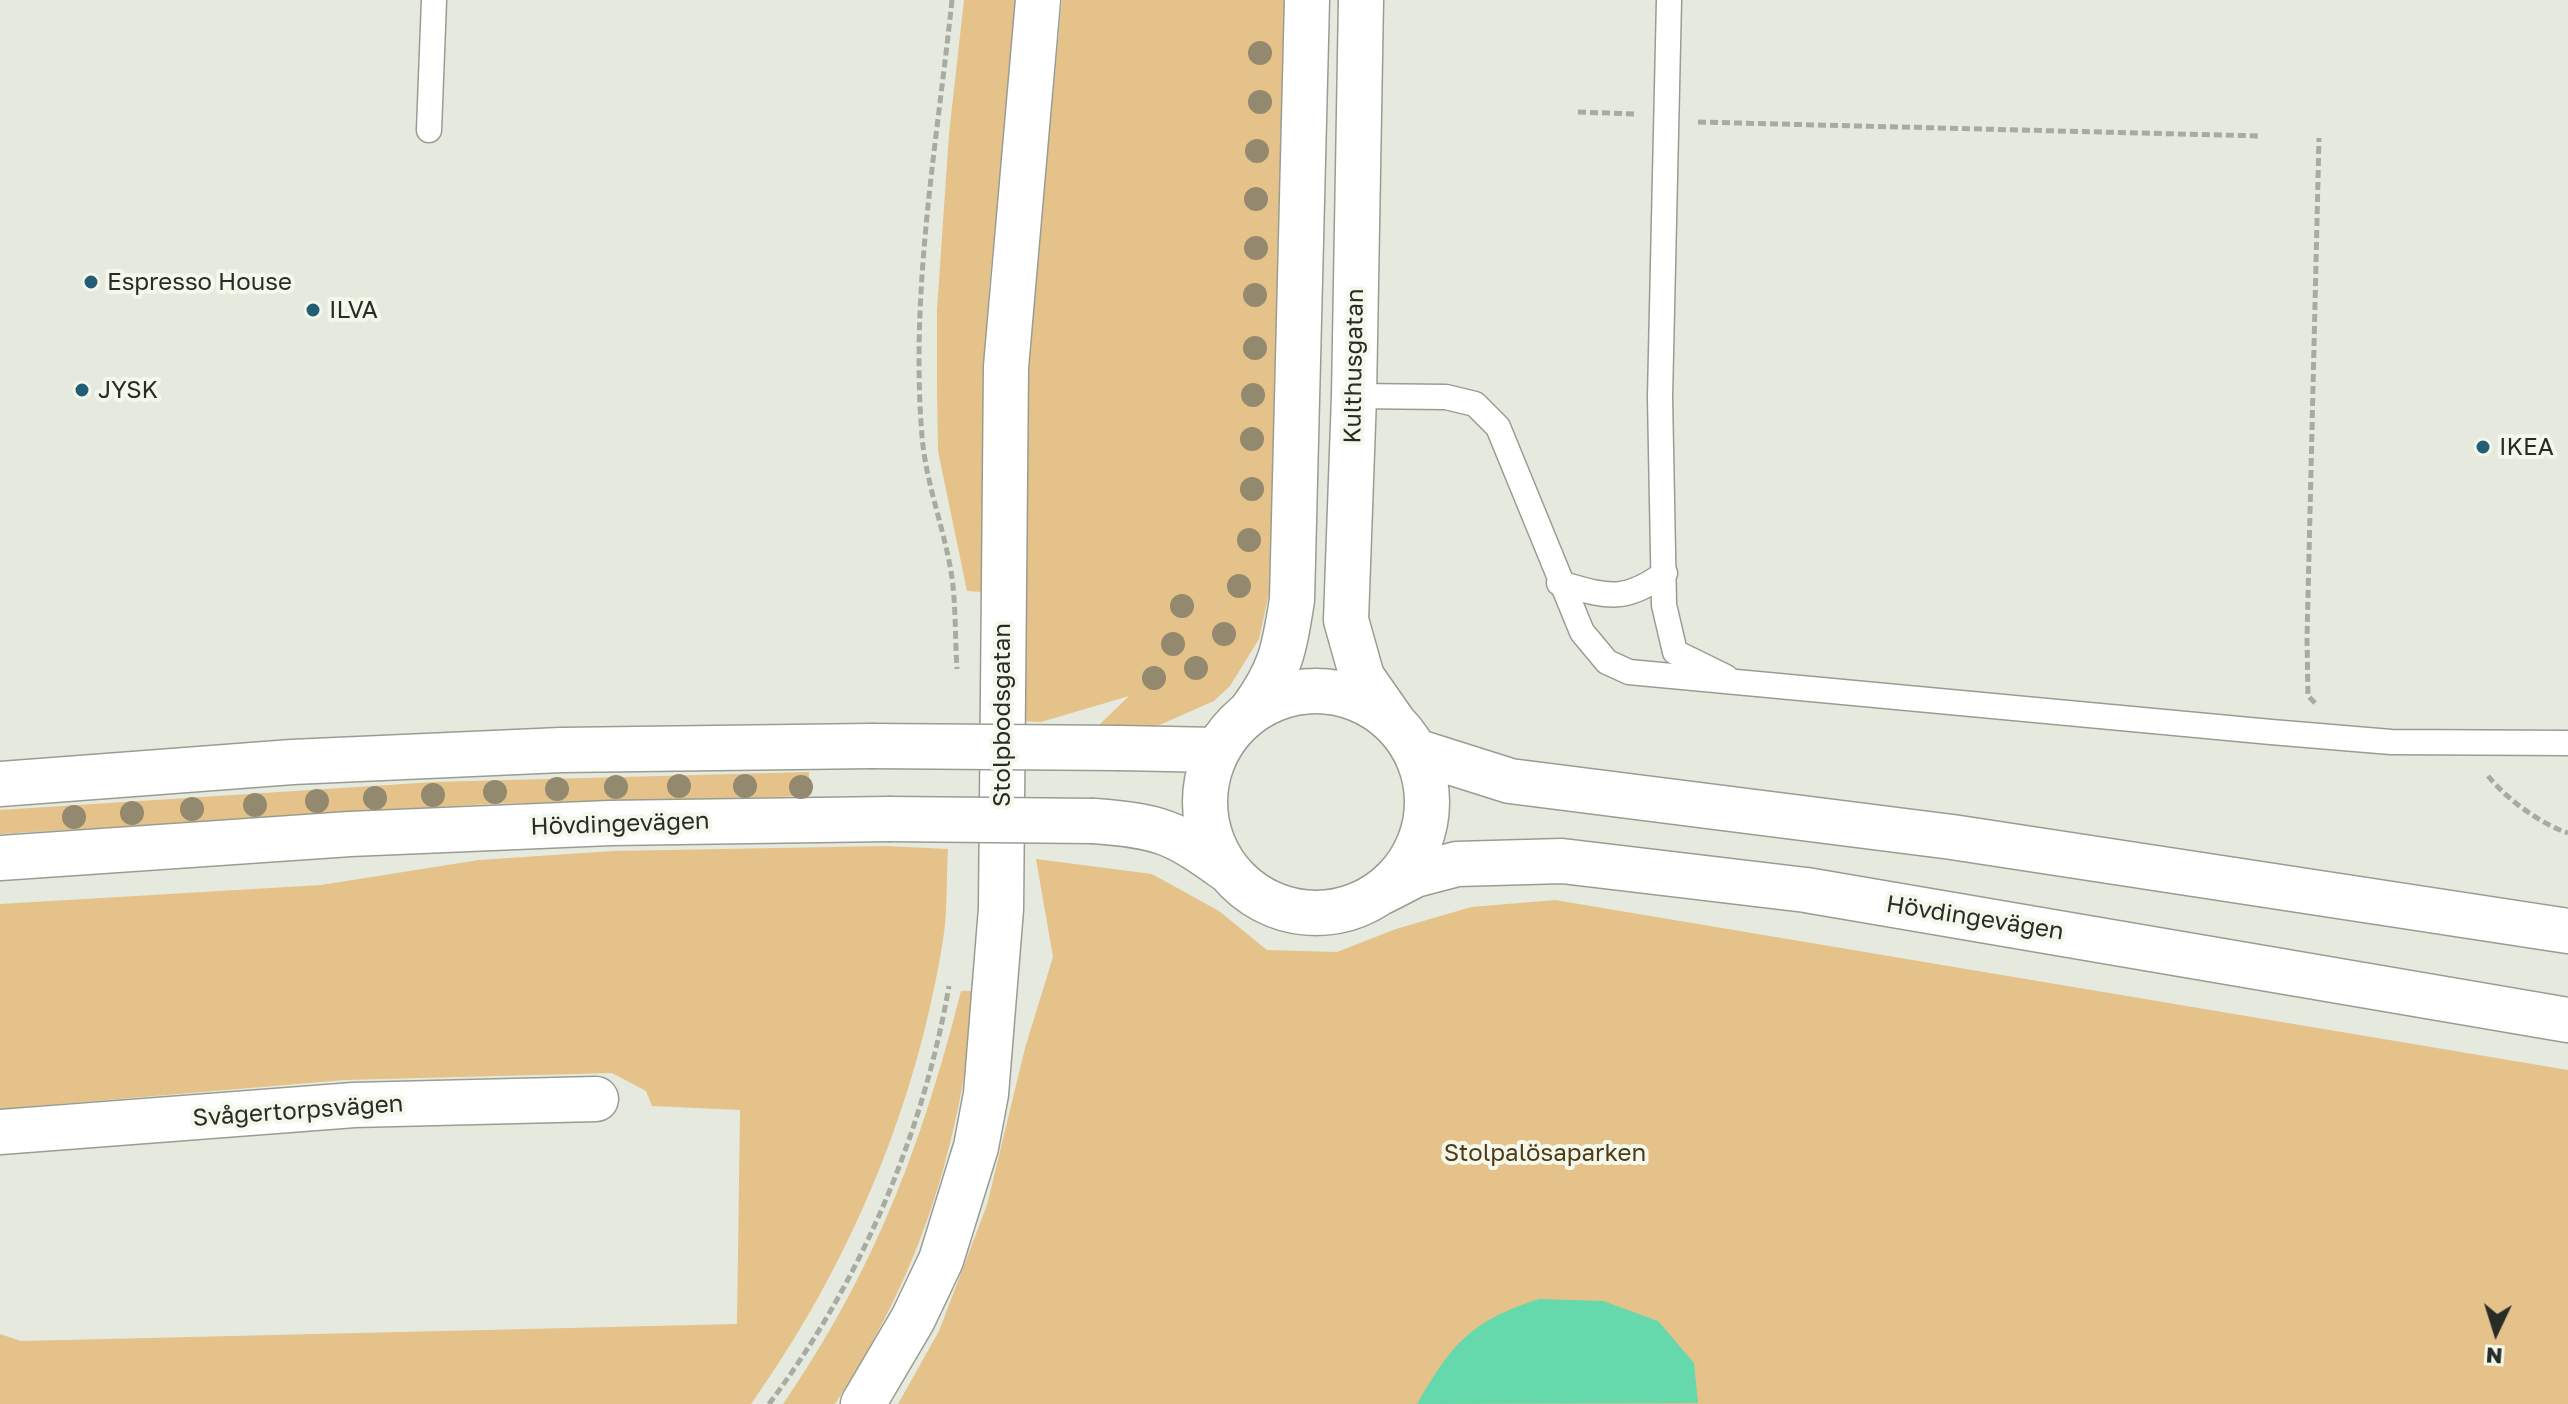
<!DOCTYPE html>
<meta charset="utf-8">
<style>
body{margin:0}
#map{position:relative;width:2568px;height:1404px;overflow:hidden;background:#e6eade;font-family:"Golos Text",sans-serif}
canvas{display:block}
.north{position:absolute;left:2456px;top:1292px;width:80px;height:80px;-webkit-text-stroke:6px #f3f8eb;paint-order:stroke;rotate:184deg;font-size:22px;font-weight:700;line-height:32px;text-align:center;color:#292b26}
.north::after{content:'';display:block;margin:auto;width:28px;height:36px;background:#292b26;clip-path:polygon(50% 0,100% 100%,50% 72%,0 100%)}
</style>
<div id="map">
<canvas width="2568" height="1404"></canvas>
<div class="north">N</div>
</div>
<script>
const context = document.querySelector('canvas').getContext('2d');
context.lineJoin = 'round';
function fill(path, color) {
  context.fillStyle = color;
  context.fill(path, 'evenodd');
}
function strokePath(path, color, width, dash) {
  context.strokeStyle = color;
  context.lineWidth = width;
  context.lineCap = dash ? 'butt' : 'round';
  context.setLineDash(dash || []);
  context.stroke(path);
}
function write(font, color, halo, rows, align = 'center') {
  context.font = font + ' "Golos Text",sans-serif';
  context.lineWidth = 8;
  context.setLineDash([]);
  context.textBaseline = 'middle';
  context.strokeStyle = halo;
  context.fillStyle = color;
  for (const [text, x, y, turn = 0] of rows) {
    context.save();
    context.translate(x, y);
    context.rotate((+turn || 0) * Math.PI / 180);
    context.textAlign = isNaN(turn) ? turn : align;
    if (halo) context.strokeText(text, 0, 0);
    context.fillText(text, 0, 0);
    context.restore();
  }
}
const green = new Path2D(`
 M 964,0 L 1018,0 L 989,288 L 982,592 L 967,591 L 938,451 L 937,387 L 937,310 L 949,134 Z
 M 1062,0 L 1286,0 L 1275,566 L 1259,639 L 1230,686 L 1214,701 L 1155,727 L 1097,727 L 1129,696 L 1041,722 L 1021,721 L 1030,333 Z
 M 809,772 L 809,796 L 489,804 L 0,834 L 0,810 L 434,782 Z
 M 886,846 L 948,849 C 946,879 948,911 943,940 C 916,1108 849,1266 751,1404 L 0,1404 L 0,1334 L 21,1341 L 737,1324 L 740,1110 L 652,1106 L 646,1091 L 612,1073 L 345,1080 L 0,1109 L 0,904 L 321,885 L 479,860 L 613,851 Z
 M 1036,859 L 1152,874 L 1219,911 L 1267,950 L 1337,952 L 1396,929 L 1471,907 L 1555,900 L 2568,1070 L 2568,1404 L 898,1404 L 939,1331 L 987,1205 L 1025,1048 L 1053,957 Z
 M 961,991 L 976,991 C 959,1149 922,1271 835,1404 L 783,1404 C 874,1272 922,1145 961,991 Z`);
const water = new Path2D(`
 M 1539,1299 L 1603,1301 L 1658,1321 L 1694,1363 L 1698,1403 L 1417,1404 C 1452,1343 1471,1321 1539,1299 Z`);
const path = new Path2D(`
 M 952,0 C 937,143 910,291 922,436 C 926,485 945,530 952,578 C 956,608 955,639 957,669
 M 1578,112 L 1635,114
 M 1698,122 L 2261,136
 M 2315,703 L 2308,696 L 2307,638 L 2319,138
 M 2488,776 C 2508,800 2539,823 2568,833
 M 769,1404 C 860,1283 923,1135 949,986`);
const service = new Path2D(`
 M 1669,0 L 1660,397 L 1664,605 L 1675,652 L 1726,677
 M 429,130 L 434,0
 M 1354,396 L 1446,397 L 1475,404 L 1498,427 L 1582,632 L 1607,662 L 1629,672 L 2271,732 L 2391,742 L 2568,743
 M 1559,583 C 1606,596 1623,604 1665,573`);
const minor = new Path2D(`
 M 1361,0 L 1354,396 L 1346,620 L 1362,677 L 1392,720
 M 1251,711 C 1281,670 1284,650 1292,600 L 1307,0
 M 0,1132 L 354,1105 L 596,1099
 M 863,1404 L 913,1319 L 941,1260 L 976,1147 L 986,1094 L 1001,909 L 1006,367 L 1038,0`);
const tertiary = new Path2D(`
 M1205 802a111 111 0 1 1 222 0a111 111 0 1 1-222 0Z
 M 1119,748 L 1217,750
 M 1415,751 L 1510,781 L 1952,837 L 2568,931
 M 0,784 L 292,762 L 561,750 L 871,746
 M 1094,821 C 1161,826 1174,832 1227,870
 M 0,858 L 350,834 L 610,823 L 888,819
 M 1382,892 L 1415,875 L 1457,864 L 1562,861 L 1806,890 L 2568,1020`);
const tertiaryBridge = new Path2D(`
 M 871,746 L 1119,748
 M 888,819 L 1094,821`);
const trees = [
 [1260,53],
 [1260,102],
 [1257,151],
 [1256,199],
 [1256,248],
 [1255,295],
 [1255,348],
 [1253,395],
 [1252,439],
 [1252,489],
 [1249,540],
 [1239,586],
 [1182,606],
 [1224,634],
 [1173,644],
 [1196,668],
 [1154,678],
 [679,786],
 [745,786],
 [616,787],
 [801,787],
 [557,789],
 [495,792],
 [433,795],
 [375,798],
 [317,801],
 [255,805],
 [192,809],
 [132,813],
 [74,817]
];
const markers = [
 [91,282,8,"#245d76"],
 [313,310,8,"#245d76"],
 [82,390,8,"#245d76"],
 [2483,447,8,"#245d76"]
];
const poiNames = [
 ["Espresso House",107,282],
 ["ILVA",329,310],
 ["JYSK",98,390],
 ["IKEA",2499,447]
];
const streetNames = [
 ["Kulthusgatan",1354,366,-89],
 ["Stolpbodsgatan",1002,715,-90],
 ["Hövdingevägen",620,824,-2],
 ["Hövdingevägen",1975,918,9],
 ["Svågertorpsvägen",298,1111,-4]
];
const parkNames = [
 ["Stolpalösaparken",1545,1153]
];
fill(green, '#e4c289');
fill(water, '#65d8ac');
strokePath(service, '#999d91', 27);
strokePath(minor, '#999d91', 47);
strokePath(tertiary, '#999d91', 47);
strokePath(path, '#a7aba1', 5, [8, 4]);
strokePath(service, '#fff', 24);
strokePath(minor, '#fff', 44);
strokePath(tertiary, '#fff', 44);
strokePath(tertiaryBridge, '#999d91', 47, []);
strokePath(tertiaryBridge, '#fff', 44);
context.fillStyle = '#93896f';
for (const [x, y] of trees) {
  context.beginPath();
  context.arc(x, y, 12, 0, 2 * Math.PI);
  context.fill();
}
for (const [x, y, r, color] of markers) {
  const dot = new Path2D();
  dot.arc(x, y, r, 0, 2 * Math.PI);
  context.fillStyle = color;
  context.fill(dot);
  strokePath(dot, '#f3f8eb', 3);
}
write('24px', '#292b26', '#f3f8eb', poiNames, 'left');
write('24px', '#292b26', '#f3f8eb', streetNames);
write('24px', '#4f3a14', '#f3f8eb', parkNames);
</script>
